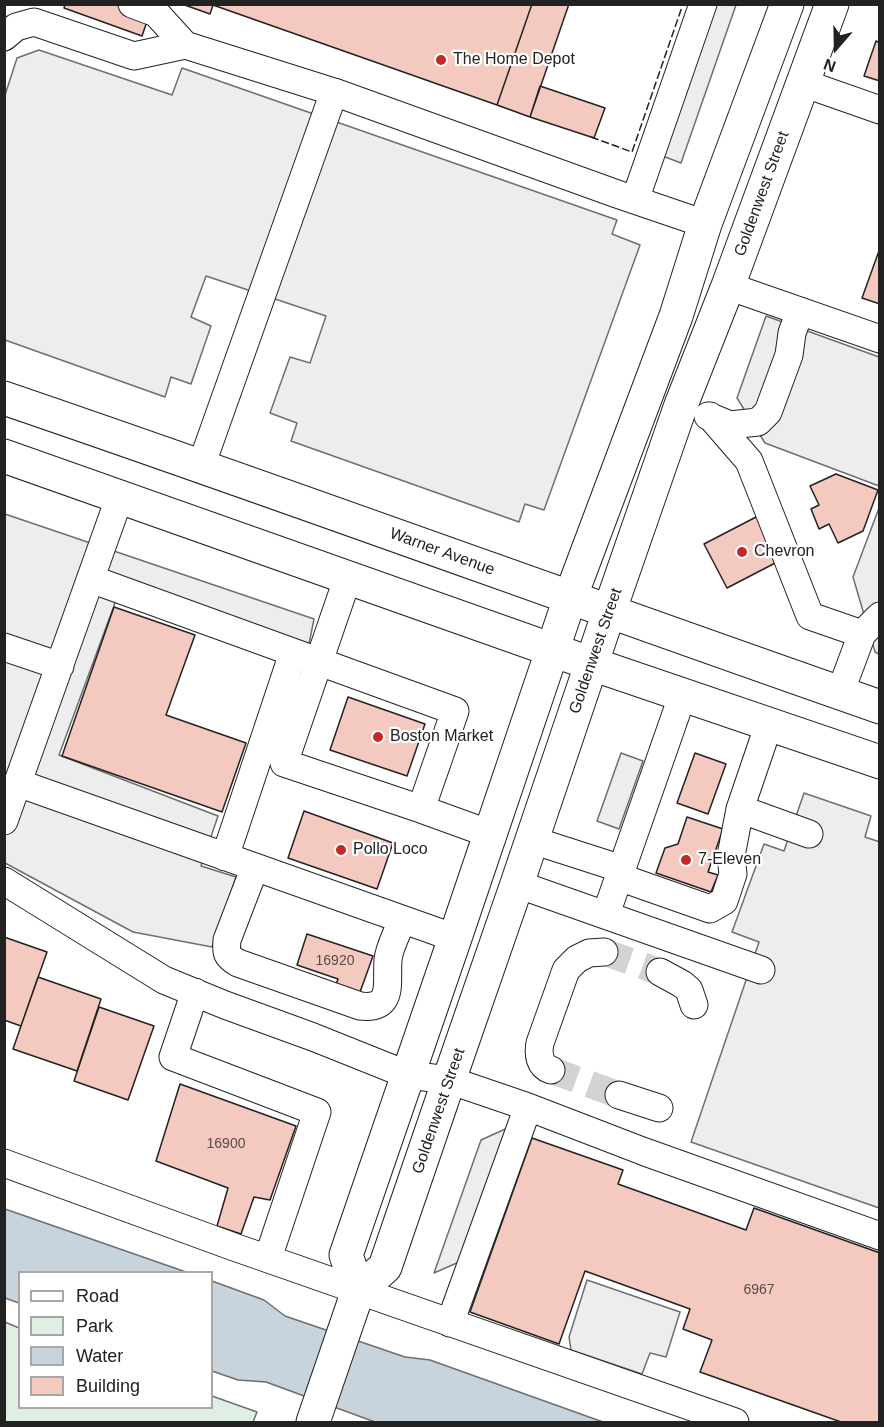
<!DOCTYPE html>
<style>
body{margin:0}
#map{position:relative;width:884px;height:1427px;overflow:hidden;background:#fff;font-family:Helvetica,sans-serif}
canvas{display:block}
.frame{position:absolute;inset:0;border:6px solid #222;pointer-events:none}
.legend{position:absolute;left:18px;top:1271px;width:195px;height:138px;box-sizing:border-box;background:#fff;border:2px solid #a7a7a7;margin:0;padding:8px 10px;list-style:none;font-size:18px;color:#222}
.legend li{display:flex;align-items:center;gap:12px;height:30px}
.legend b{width:30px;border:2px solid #a7a7a7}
.north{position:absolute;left:806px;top:18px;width:60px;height:60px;-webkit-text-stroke:4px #fff;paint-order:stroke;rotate:200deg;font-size:16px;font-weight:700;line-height:24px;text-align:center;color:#222}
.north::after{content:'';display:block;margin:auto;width:21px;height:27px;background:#222;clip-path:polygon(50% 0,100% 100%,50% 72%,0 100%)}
</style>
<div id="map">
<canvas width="884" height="1427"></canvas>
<div class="frame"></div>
<ul class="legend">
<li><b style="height:8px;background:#fff"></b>Road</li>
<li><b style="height:16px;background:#e0efe3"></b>Park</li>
<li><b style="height:16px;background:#c7d3dd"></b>Water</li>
<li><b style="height:16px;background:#f3c9c0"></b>Building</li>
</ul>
<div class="north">N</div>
</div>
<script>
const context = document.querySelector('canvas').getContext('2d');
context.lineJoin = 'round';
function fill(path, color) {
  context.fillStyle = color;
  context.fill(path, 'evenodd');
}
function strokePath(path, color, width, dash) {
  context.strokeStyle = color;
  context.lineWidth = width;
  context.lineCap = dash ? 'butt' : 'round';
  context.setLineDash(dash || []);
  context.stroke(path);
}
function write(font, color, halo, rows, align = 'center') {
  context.font = font + ' Helvetica,sans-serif';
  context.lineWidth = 4.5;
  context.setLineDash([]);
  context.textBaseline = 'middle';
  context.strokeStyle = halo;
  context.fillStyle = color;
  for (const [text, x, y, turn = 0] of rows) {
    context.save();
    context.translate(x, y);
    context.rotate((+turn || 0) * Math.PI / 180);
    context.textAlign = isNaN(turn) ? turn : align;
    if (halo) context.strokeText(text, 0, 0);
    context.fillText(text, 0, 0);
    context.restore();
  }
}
const green = new Path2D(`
 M 5,1322 L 19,1328 L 20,1408 L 212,1408 L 212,1396 L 257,1412 L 253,1422 L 5,1422 Z`);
const parking = new Path2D(`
 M 703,5 L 736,5 L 681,163 L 652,152 Z
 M 39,50 L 172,95 L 182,68 L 617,220 L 612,234 L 640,245 L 544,510 L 525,504 L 519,522 L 291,441 L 297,423 L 270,413 L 290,357 L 310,363 L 326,316 L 206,276 L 191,317 L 211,326 L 191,384 L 171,377 L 165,397 L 5,340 L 5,95 L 17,58 Z
 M 766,316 L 879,357 L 879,486 L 765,443 L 737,398 Z
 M 879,508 L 879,654 L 875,652 L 853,577 Z
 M 5,514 L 314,619 L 308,649 L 122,584 L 59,755 L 218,816 L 201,866 L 236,877 L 212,947 L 133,932 L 5,863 Z
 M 621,753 L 643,761 L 619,829 L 597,821 Z
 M 804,793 L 871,816 L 865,837 L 880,842 L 879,1208 L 691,1142 L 759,942 L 732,932 L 764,844 L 784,851 Z
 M 523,1121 L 475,1255 L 434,1273 L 481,1140 Z
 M 587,1280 L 680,1312 L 666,1357 L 650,1353 L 642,1374 L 571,1350 L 569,1337 Z`);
const water = new Path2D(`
 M 5,1209 L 186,1272 L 20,1272 L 19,1303 L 5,1298 Z
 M 212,1281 L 264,1300 L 285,1316 L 405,1357 L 430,1360 L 603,1422 L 375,1422 L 266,1382 L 238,1380 L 212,1371 Z`);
const building = new Path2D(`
 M 65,4 L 153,4 L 142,36 L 64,8 Z
 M 182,4 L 532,4 L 497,105 L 213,5 L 210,14 Z
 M 532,4 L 569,4 L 530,117 L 497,105 Z
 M 876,41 L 880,43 L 880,81 L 864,76 Z
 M 540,86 L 605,108 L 594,138 L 530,117 Z
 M 880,248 L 880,304 L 862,298 Z
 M 836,474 L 878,490 L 863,531 L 838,543 L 829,524 L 819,529 L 811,509 L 819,505 L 810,486 Z
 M 758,516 L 781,560 L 727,588 L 704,544 Z
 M 114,607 L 195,635 L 166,715 L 246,743 L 222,812 L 62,756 Z
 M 348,697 L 425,724 L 407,776 L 330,750 Z
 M 695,753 L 726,764 L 708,814 L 677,803 Z
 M 304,811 L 393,843 L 377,889 L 288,858 Z
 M 687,817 L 723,829 L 708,872 L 718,875 L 711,892 L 656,873 L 665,848 L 678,844 Z
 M 307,934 L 373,956 L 359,995 L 335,987 L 338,979 L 297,965 Z
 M 4,937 L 47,952 L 21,1026 L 4,1020 Z
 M 38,977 L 101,999 L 77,1071 L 13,1049 Z
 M 99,1007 L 154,1026 L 128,1100 L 74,1081 Z
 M 180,1084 L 296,1126 L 270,1200 L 254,1197 L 241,1234 L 217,1226 L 228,1188 L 156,1161 Z
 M 532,1138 L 623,1170 L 618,1184 L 746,1230 L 754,1208 L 880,1253 L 880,1422 L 841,1422 L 700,1372 L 712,1340 L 683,1329 L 690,1309 L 585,1271 L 559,1344 L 470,1312 Z`);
const minorTunnel = new Path2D(`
 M 604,952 L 660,972
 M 551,1070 L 619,1095`);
const minor = new Path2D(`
 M 132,4 L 156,13 L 185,45
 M 4,37 L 16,27 L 34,22 L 134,56 L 185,45 L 334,92 L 201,466
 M 803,83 L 880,110
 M 334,92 L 617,194 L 705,224
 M 635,200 L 703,4
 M 728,286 L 880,339
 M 708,416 L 730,425 L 758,422 L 768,412 L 789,355 L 792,333 L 800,311
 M 710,416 L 749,461 L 810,616 L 862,634
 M 348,577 L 284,763 L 421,809 L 490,834
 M 91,579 L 455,711 L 421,809
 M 4,647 L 60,666
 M 840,693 L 862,634 L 880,616
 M 769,724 L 740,809 L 809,834
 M 18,783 L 455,938
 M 4,821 L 120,496
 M 532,840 L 622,869
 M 225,857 L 293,653
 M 255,867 L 227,940 C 226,953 226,956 238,963 L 360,1006 C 395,1010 386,982 388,960 C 389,947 398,932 402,920
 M 619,877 L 710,909 L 724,901 L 733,874 L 731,856 L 740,809
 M 4,881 L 164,980 L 225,1005 L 313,1037 L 408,1075 L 449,1080 L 528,1107 L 645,1152 L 880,1236
 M 517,884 L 761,970
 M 606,914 L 683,694
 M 660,972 L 682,984 L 689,990 L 694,1005
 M 195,992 L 173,1057 L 317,1112 L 268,1258
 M 551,1070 C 539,1066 538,1054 540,1043 L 566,970 L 577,959 L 589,953 L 604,952
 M 619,1095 L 659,1108
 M 4,1163 L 234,1247 L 735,1422
 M 450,1323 L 528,1107`);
const major = new Path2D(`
 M 4,398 C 297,498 587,605 880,707
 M 4,456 L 592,664 L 880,762
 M 358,1291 L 346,1255 L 455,938 L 570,598 L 676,316 L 705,224 L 787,4
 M 313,1422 L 358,1291 L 385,1267 L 449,1080 L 517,884 L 609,612 L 681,405 L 728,286 L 832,4`);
const fence = new Path2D(`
 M 591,137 L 632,152 L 683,4`);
const markers = [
 [441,60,6,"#c62828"],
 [742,552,6,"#c62828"],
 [378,737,6,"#c62828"],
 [341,850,6,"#c62828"],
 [686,860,6,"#c62828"]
];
const numberNames = [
 ["16920",335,961],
 ["16900",226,1144],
 ["6967",759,1290]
];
const poiNames = [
 ["The Home Depot",453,60],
 ["Chevron",754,552],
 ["Boston Market",390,737],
 ["Pollo Loco",353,850],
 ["7-Eleven",698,860]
];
const streetNames = [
 ["Goldenwest Street",762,194,-70],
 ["Warner Avenue",442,552,20],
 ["Goldenwest Street",596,651,-71],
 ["Goldenwest Street",439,1111,-71]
];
fill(green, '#e0efe3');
strokePath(green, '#6f6f6f', 1.5);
fill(parking, '#ededed');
strokePath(parking, '#6f6f6f', 1.5);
fill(water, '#c7d3dd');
strokePath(water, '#6f6f6f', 1.5);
fill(building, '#f3c9c0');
strokePath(building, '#222', 1.5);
strokePath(minorTunnel, '#d3d3d3', 27, [27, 14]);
strokePath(minor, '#222', 29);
strokePath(major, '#222', 35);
strokePath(minor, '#fff', 27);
strokePath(major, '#fff', 33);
strokePath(fence, '#222', 1.5, [8, 3]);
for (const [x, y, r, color] of markers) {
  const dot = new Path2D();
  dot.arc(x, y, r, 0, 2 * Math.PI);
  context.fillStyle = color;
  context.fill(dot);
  strokePath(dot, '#fff', 2);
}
write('14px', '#564c4a', null, numberNames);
write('16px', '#222', '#fff', poiNames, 'left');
write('16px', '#222', '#fff', streetNames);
</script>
